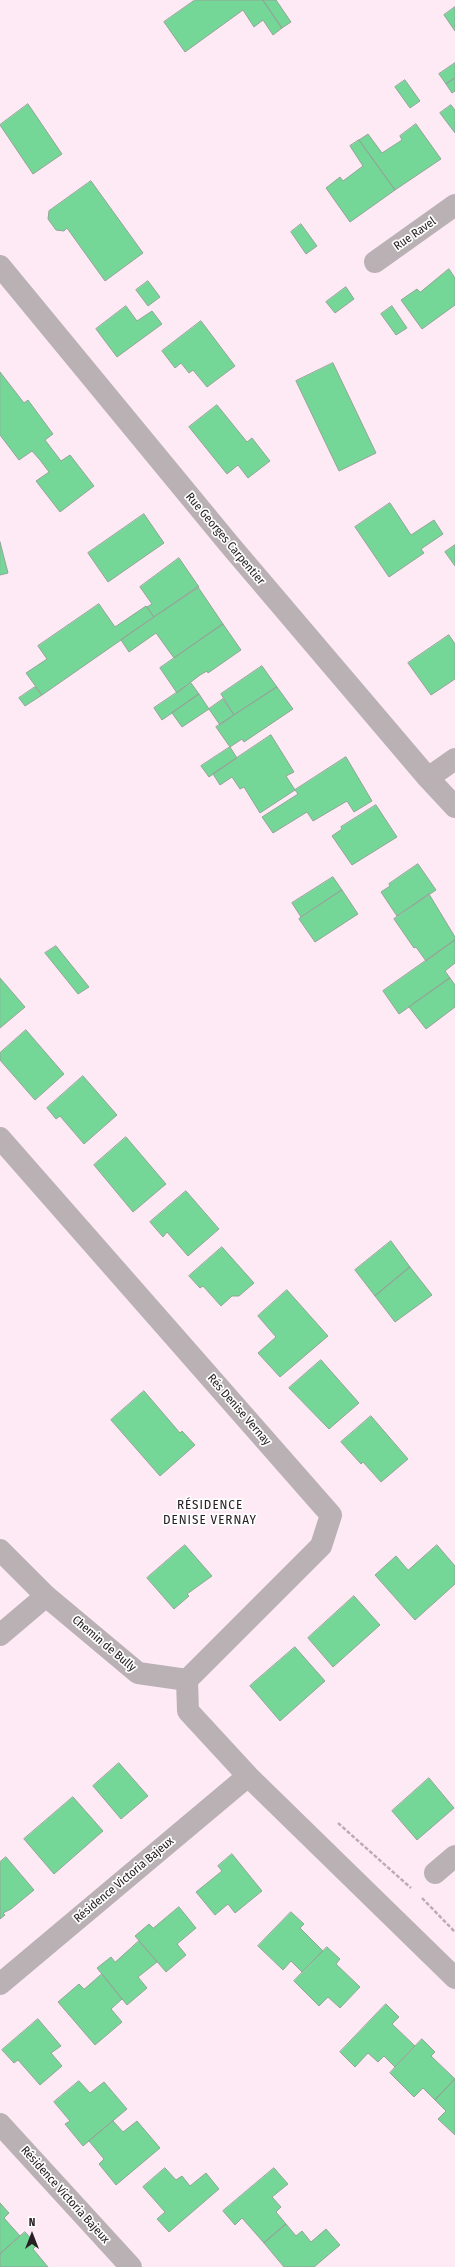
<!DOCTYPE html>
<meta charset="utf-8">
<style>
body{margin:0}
#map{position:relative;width:455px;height:2267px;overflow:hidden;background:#feeaf4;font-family:"Fira Sans Condensed",sans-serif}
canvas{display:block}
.north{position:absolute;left:12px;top:2215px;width:40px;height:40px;-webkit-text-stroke:3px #fdfdfd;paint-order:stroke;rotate:0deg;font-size:11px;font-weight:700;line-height:16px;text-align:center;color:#282024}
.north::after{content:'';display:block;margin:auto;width:14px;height:18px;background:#282024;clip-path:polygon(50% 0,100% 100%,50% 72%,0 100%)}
</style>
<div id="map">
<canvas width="455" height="2267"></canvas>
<div class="north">N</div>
</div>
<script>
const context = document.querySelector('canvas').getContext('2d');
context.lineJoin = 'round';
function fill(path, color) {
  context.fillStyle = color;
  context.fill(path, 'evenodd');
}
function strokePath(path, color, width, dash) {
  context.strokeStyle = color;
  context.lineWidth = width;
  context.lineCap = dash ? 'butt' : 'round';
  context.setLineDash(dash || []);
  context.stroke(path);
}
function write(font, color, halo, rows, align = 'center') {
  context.font = font + ' "Fira Sans Condensed",sans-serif';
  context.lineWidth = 3.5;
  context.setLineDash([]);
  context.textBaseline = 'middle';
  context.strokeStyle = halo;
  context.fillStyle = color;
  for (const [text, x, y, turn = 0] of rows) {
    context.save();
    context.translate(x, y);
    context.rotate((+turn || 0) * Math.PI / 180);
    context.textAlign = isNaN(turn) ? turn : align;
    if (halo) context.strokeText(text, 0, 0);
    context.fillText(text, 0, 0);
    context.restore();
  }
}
const building = new Path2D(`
 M 195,0 L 263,0 L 282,28 L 273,35 L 263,20 L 254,27 L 243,10 L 185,52 L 164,22 Z
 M 263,0 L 276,0 L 291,22 L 282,28 Z
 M 455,7 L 455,31 L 444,15 Z
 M 455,63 L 455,78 L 446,84 L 439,74 Z
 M 455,78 L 455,91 L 452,93 L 446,84 Z
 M 405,80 L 420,101 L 410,108 L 395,87 Z
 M 28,104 L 62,154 L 33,174 L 0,125 Z
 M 451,105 L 455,110 L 455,133 L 440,113 Z
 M 416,124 L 441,159 L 395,190 L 359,140 L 368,134 L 382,153 L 402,140 L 400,136 Z
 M 359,140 L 395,190 L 350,222 L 326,188 L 340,177 L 343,181 L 363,166 L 350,146 Z
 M 91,181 L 143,253 L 105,281 L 67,228 L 64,231 L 56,230 L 48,219 L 49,211 Z
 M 301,224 L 317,246 L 306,254 L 291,232 Z
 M 449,269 L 455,278 L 455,305 L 422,329 L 401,300 L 417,289 L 420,292 Z
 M 148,281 L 160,297 L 148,306 L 136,290 Z
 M 346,287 L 354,299 L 335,313 L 326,302 Z
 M 126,306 L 137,321 L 152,311 L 162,324 L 117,357 L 96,329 Z
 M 392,306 L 407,328 L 396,335 L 381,314 Z
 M 201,321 L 235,366 L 207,387 L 193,370 L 189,373 L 181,363 L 175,368 L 162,351 Z
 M 333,363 L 376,453 L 339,471 L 296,381 Z
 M 0,372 L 24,403 L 28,400 L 53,434 L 45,440 L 61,461 L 70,455 L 94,486 L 60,512 L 36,481 L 49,472 L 40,460 L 32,451 L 19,460 L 0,435 Z
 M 217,405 L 247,442 L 252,438 L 270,461 L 248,478 L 238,465 L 227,474 L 189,427 Z
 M 390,503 L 411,535 L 434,520 L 443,534 L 421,549 L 424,553 L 389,577 L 355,527 Z
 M 144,514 L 164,543 L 108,582 L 88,553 Z
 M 0,542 L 8,573 L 0,575 Z
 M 455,545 L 455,566 L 445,552 Z
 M 179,558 L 199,587 L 154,617 L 147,607 L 152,604 L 140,587 Z
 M 198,587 L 223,624 L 174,658 L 156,633 L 129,652 L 121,640 Z
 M 99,604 L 115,627 L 146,606 L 154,617 L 42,695 L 26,673 L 47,659 L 38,646 Z
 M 223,624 L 241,650 L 208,673 L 207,671 L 200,675 L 177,693 L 160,668 Z
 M 449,635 L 455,644 L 455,679 L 431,695 L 408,663 Z
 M 262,666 L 277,687 L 234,715 L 221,694 Z
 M 191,683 L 199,694 L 162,720 L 154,708 Z
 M 35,687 L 42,695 L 25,706 L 19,698 Z
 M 277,687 L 293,709 L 244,742 L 242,739 L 230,747 L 216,727 Z
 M 199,694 L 209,709 L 182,727 L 172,713 Z
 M 223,699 L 234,715 L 220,725 L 209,709 Z
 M 271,735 L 294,772 L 286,776 L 295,790 L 260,813 L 244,787 L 240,789 L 232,777 L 220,785 L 213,774 Z
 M 230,747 L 237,758 L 209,777 L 201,766 Z
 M 346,757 L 372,801 L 354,812 L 347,801 L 313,821 L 307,812 L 273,833 L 262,817 L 298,794 L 295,790 Z
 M 376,805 L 397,837 L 352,865 L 332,836 L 342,829 L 341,827 Z
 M 418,864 L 436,890 L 397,916 L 381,892 L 390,886 L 389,884 Z
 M 333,877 L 342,890 L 301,917 L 292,903 Z
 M 342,890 L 358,914 L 315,942 L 299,919 Z
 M 429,894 L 455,937 L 455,940 L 426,961 L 416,947 L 414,948 L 394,919 Z
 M 455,940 L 455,963 L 445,971 L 450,978 L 399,1014 L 383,991 Z
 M 56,946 L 89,987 L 78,994 L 45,953 Z
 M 0,978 L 25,1007 L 0,1028 Z
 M 450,978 L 455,985 L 455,1007 L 426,1029 L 409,1007 Z
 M 26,1030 L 64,1074 L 35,1100 L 0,1060 L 0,1053 Z
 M 83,1076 L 117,1115 L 84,1144 L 60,1116 L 56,1119 L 47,1108 Z
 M 126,1137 L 166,1184 L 133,1212 L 94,1165 Z
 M 186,1191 L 219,1229 L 188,1256 L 167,1232 L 163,1237 L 150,1222 Z
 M 391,1241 L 410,1267 L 375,1296 L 355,1270 Z
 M 222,1247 L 254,1283 L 239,1296 L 232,1296 L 221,1306 L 203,1286 L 200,1288 L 189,1276 Z
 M 410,1267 L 432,1295 L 395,1322 L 375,1296 Z
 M 287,1290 L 328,1336 L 280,1377 L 258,1353 L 276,1337 L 258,1316 Z
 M 321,1360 L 359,1403 L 329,1429 L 289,1388 Z
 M 144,1391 L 180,1433 L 182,1431 L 195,1445 L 160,1476 L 111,1420 Z
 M 371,1416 L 408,1459 L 381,1482 L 363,1462 L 361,1464 L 341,1442 Z
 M 185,1545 L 212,1576 L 187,1594 L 189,1596 L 174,1609 L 147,1578 Z
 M 437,1545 L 455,1566 L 455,1584 L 415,1620 L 375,1575 L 396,1556 L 408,1570 Z
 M 354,1596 L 380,1625 L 333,1667 L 308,1638 Z
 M 295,1647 L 325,1681 L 280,1721 L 250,1686 Z
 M 119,1763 L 148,1796 L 121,1819 L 93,1786 Z
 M 429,1778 L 454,1808 L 417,1840 L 392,1811 Z
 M 73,1797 L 103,1831 L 54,1874 L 24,1839 Z
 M 232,1854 L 262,1891 L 235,1913 L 228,1904 L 215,1915 L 196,1892 L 222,1871 L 218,1866 Z
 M 6,1857 L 34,1890 L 11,1909 L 3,1913 L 5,1915 L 0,1919 L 0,1862 Z
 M 179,1907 L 196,1928 L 177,1944 L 186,1955 L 166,1972 L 135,1936 L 149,1924 L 153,1928 Z
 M 291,1912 L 304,1924 L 300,1928 L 323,1951 L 302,1972 L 291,1961 L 283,1970 L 258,1946 Z
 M 139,1941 L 157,1962 L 138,1977 L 147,1988 L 127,2005 L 97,1968 L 111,1957 L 115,1962 Z
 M 327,1947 L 340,1959 L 336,1964 L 360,1987 L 340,2008 L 328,1997 L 319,2006 L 294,1981 Z
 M 102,1974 L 122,1999 L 111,2009 L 122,2022 L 95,2045 L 58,2002 L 79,1984 L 84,1989 Z
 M 386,2004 L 399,2017 L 392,2024 L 415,2046 L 395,2067 L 384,2056 L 378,2062 L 368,2053 L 355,2067 L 340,2052 Z
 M 38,2019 L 61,2046 L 51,2053 L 62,2066 L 40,2085 L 18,2060 L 14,2063 L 2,2050 Z
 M 422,2039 L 435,2052 L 431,2056 L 455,2079 L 435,2100 L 423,2088 L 414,2097 L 390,2073 Z
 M 455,2079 L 455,2135 L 438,2119 L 446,2111 L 435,2100 Z
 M 79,2081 L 90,2093 L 104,2082 L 127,2109 L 83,2146 L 65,2124 L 70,2121 L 54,2102 Z
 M 113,2121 L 123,2132 L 137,2121 L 160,2148 L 116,2185 L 99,2164 L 104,2159 L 89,2141 Z
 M 165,2168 L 176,2180 L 182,2176 L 190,2186 L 206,2173 L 219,2189 L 169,2232 L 157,2219 L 165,2212 L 143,2187 Z
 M 274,2168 L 288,2184 L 272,2197 L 281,2207 L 276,2212 L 286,2224 L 264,2243 L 242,2218 L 235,2225 L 223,2211 Z
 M 0,2203 L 9,2213 L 4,2218 L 20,2236 L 0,2254 Z
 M 286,2224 L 296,2236 L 302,2231 L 311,2242 L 326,2229 L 340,2245 L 314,2267 L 284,2267 L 264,2243 Z
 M 25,2232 L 37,2245 L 33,2249 L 48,2267 L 0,2267 L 0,2254 Z`);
const path = new Path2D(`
 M 338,1823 L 411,1888
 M 422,1898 L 455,1932`);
const minor = new Path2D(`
 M 375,262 L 455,205
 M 0,266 L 229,544 L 428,778 L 455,807
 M 428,778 L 455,759
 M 0,1138 L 331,1515 L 321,1546 L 187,1680
 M 0,1550 L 46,1596 L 138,1673 L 187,1680
 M 0,1635 L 46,1596
 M 187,1680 L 188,1711 L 248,1776 L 455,1978
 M 435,1873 L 455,1856
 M 0,1984 L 248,1776
 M 0,2124 L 131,2267`);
const streetNames = [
 ["Rue Ravel",415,234,-35],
 ["Rue Georges Carpentier",225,539,50],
 ["Rés Denise Vernay",239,1410,49],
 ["Chemin de Bully",104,1644,40],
 ["Résidence Victoria Bajeux",124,1880,-40],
 ["Résidence Victoria Bajeux",65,2195,48]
];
const neighbourhoodNames = [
 ["RÉSIDENCE",210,1505],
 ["DENISE VERNAY",210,1520]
];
fill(building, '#74d798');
strokePath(building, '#93a497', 1);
strokePath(path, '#bcabb4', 2.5, [4, 2]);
strokePath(minor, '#bab1b5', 22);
write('12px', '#282024', '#fdfdfd', streetNames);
context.letterSpacing = '1px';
write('13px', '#282024', '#fdfdfd', neighbourhoodNames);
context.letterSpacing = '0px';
</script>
